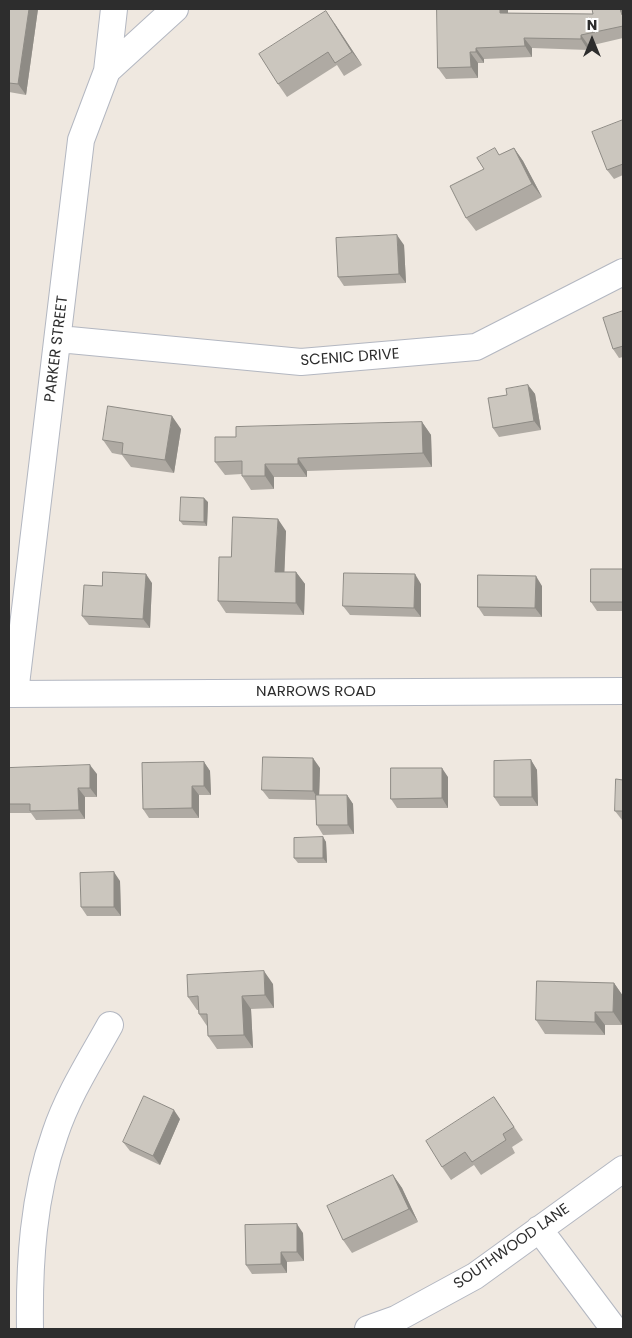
<!DOCTYPE html>
<style>
body{margin:0}
#map{position:relative;width:632px;height:1338px;overflow:hidden;background:#efe8e0;font-family:Poppins,sans-serif}
canvas{display:block}
.frame{position:absolute;inset:0;border:10px solid #2d2d2d;pointer-events:none}
.north{position:absolute;left:567px;top:15px;width:50px;height:50px;-webkit-text-stroke:4px #fff;paint-order:stroke;rotate:0deg;font-size:14px;font-weight:700;line-height:20px;text-align:center;color:#2d2d2d}
.north::after{content:'';display:block;margin:auto;width:18px;height:22px;background:#2d2d2d;clip-path:polygon(50% 0,100% 100%,50% 72%,0 100%)}
</style>
<div id="map">
<canvas width="632" height="1338"></canvas>
<div class="frame"></div>
<div class="north">N</div>
</div>
<script>
const context = document.querySelector('canvas').getContext('2d');
context.lineJoin = 'round';
function strokePath(path, color, width, dash) {
  context.strokeStyle = color;
  context.lineWidth = width;
  context.lineCap = dash ? 'butt' : 'round';
  context.setLineDash(dash || []);
  context.stroke(path);
}
function fill(path, color) {
  context.fillStyle = color;
  context.fill(path, 'evenodd');
}
function write(font, color, halo, rows, align = 'center') {
  context.font = font + ' Poppins,sans-serif';
  context.lineWidth = 4.5;
  context.setLineDash([]);
  context.textBaseline = 'middle';
  context.strokeStyle = halo;
  context.fillStyle = color;
  for (const [text, x, y, turn = 0] of rows) {
    context.save();
    context.translate(x, y);
    context.rotate((+turn || 0) * Math.PI / 180);
    context.textAlign = isNaN(turn) ? turn : align;
    if (halo) context.strokeText(text, 0, 0);
    context.fillText(text, 0, 0);
    context.restore();
  }
}
const minor = new Path2D(`
 M 107,71 L 175,9
 M 59,339 L 301,362 L 476,347 L 623,272
 M 15,693 L 81,140 L 107,71 L 114,9
 M 9,694 L 623,691
 M 539,1229 L 614,1329
 M 30,1329 C 29,1264 33,1196 55,1134 C 68,1095 90,1061 110,1025
 M 368,1329 L 396,1319 L 475,1276 L 623,1169`);
const wall = new Path2D(`
 M 9,9 L 38,9 L 26,95 L 9,92 Z
 M 623,9 L 623,38 L 589,46 L 588,50 L 532,48 L 532,57 L 484,59 L 484,63 L 478,63 L 478,78 L 446,79 L 438,68 L 508,13 L 593,14 Z
 M 335,24 L 362,65 L 344,76 L 337,65 L 287,97 L 278,84 Z
 M 623,120 L 623,175 L 614,179 L 607,170 Z
 M 514,148 L 523,161 L 542,197 L 476,231 L 466,218 L 484,169 L 500,155 Z
 M 404,245 L 406,283 L 344,286 L 338,277 Z
 M 623,311 L 623,357 L 619,358 L 613,349 Z
 M 528,385 L 535,394 L 541,430 L 499,437 L 493,428 Z
 M 422,422 L 431,435 L 432,467 L 307,471 L 307,477 L 274,477 L 274,489 L 251,490 L 242,476 L 242,474 L 225,475 L 215,462 L 236,437 Z
 M 181,429 L 174,473 L 131,467 L 122,455 L 112,453 L 103,440 Z
 M 208,502 L 207,526 L 183,525 L 180,521 Z
 M 286,531 L 284,572 L 296,572 L 305,584 L 304,615 L 226,613 L 218,601 L 231,557 Z
 M 623,569 L 623,611 L 597,611 L 591,602 Z
 M 152,583 L 150,628 L 89,625 L 82,616 L 102,586 Z
 M 421,584 L 421,617 L 350,615 L 343,606 Z
 M 542,586 L 542,617 L 484,616 L 478,607 Z
 M 531,760 L 537,770 L 538,806 L 500,806 L 494,797 Z
 M 204,762 L 210,771 L 211,795 L 199,795 L 199,818 L 149,818 L 143,809 Z
 M 9,768 L 97,774 L 97,797 L 85,797 L 85,819 L 36,820 L 31,813 L 9,813 Z
 M 320,768 L 319,795 L 347,795 L 353,804 L 354,834 L 323,835 L 317,825 L 316,800 L 269,799 L 262,790 Z
 M 448,777 L 448,808 L 397,808 L 391,799 Z
 M 623,780 L 623,820 L 622,820 L 615,811 Z
 M 323,837 L 326,842 L 327,863 L 298,863 L 294,858 Z
 M 120,881 L 121,916 L 87,916 L 81,907 Z
 M 614,983 L 623,996 L 622,1025 L 605,1025 L 605,1035 L 545,1034 L 536,1020 Z
 M 273,984 L 274,1008 L 251,1009 L 253,1048 L 217,1049 L 208,1036 L 207,1026 L 199,1014 L 198,1010 L 197,1010 L 188,997 Z
 M 494,1097 L 523,1140 L 512,1147 L 515,1153 L 481,1175 L 474,1165 L 451,1180 L 442,1167 Z
 M 180,1119 L 160,1165 L 130,1151 L 123,1142 Z
 M 393,1175 L 402,1188 L 418,1222 L 352,1253 L 343,1240 Z
 M 303,1233 L 304,1261 L 287,1262 L 287,1273 L 252,1274 L 246,1265 Z`);
const shadedWall = new Path2D(`
 M 29,9 L 38,9 L 26,95 L 18,84 Z
 M 500,9 L 508,9 L 508,24 L 500,13 Z
 M 620,9 L 623,9 L 623,17 L 622,15 Z
 M 326,11 L 335,24 L 362,65 L 352,52 Z
 M 581,35 L 589,46 L 588,50 L 581,39 Z
 M 524,38 L 532,48 L 532,57 L 525,46 Z
 M 476,48 L 484,59 L 484,63 L 476,52 Z
 M 470,52 L 478,63 L 478,78 L 471,67 Z
 M 514,148 L 523,161 L 542,197 L 532,184 Z
 M 397,235 L 404,245 L 406,283 L 399,274 Z
 M 528,385 L 535,394 L 541,430 L 534,421 Z
 M 172,416 L 181,429 L 174,473 L 165,460 Z
 M 422,422 L 431,435 L 432,467 L 423,453 Z
 M 298,458 L 307,471 L 307,477 L 298,464 Z
 M 265,464 L 274,477 L 274,489 L 265,476 Z
 M 204,498 L 208,502 L 207,526 L 204,522 Z
 M 278,519 L 286,531 L 284,584 L 275,572 Z
 M 296,572 L 305,584 L 304,615 L 296,603 Z
 M 146,574 L 152,583 L 150,628 L 143,619 Z
 M 415,574 L 421,584 L 421,617 L 414,608 Z
 M 536,576 L 542,586 L 542,617 L 535,608 Z
 M 313,758 L 320,768 L 319,800 L 313,791 Z
 M 531,760 L 537,770 L 538,806 L 532,797 Z
 M 204,762 L 210,771 L 211,795 L 204,786 Z
 M 90,765 L 97,774 L 97,797 L 90,788 Z
 M 442,768 L 448,777 L 448,808 L 442,798 Z
 M 192,786 L 199,795 L 199,818 L 192,808 Z
 M 78,788 L 85,797 L 85,819 L 79,810 Z
 M 347,795 L 353,804 L 354,834 L 348,825 Z
 M 323,837 L 326,842 L 327,863 L 323,858 Z
 M 114,872 L 120,881 L 121,916 L 114,907 Z
 M 264,971 L 273,984 L 274,1008 L 265,995 Z
 M 614,983 L 623,996 L 622,1025 L 613,1012 Z
 M 242,996 L 251,1009 L 253,1048 L 244,1035 Z
 M 595,1012 L 605,1025 L 605,1035 L 595,1022 Z
 M 174,1110 L 180,1119 L 160,1165 L 153,1156 Z
 M 393,1175 L 402,1188 L 418,1222 L 409,1209 Z
 M 297,1224 L 303,1233 L 304,1261 L 297,1252 Z
 M 281,1252 L 287,1262 L 287,1273 L 281,1264 Z`);
const building = new Path2D(`
 M 9,9 L 29,9 L 18,84 L 9,83 Z
 M 437,9 L 500,9 L 500,13 L 593,14 L 592,9 L 620,9 L 622,15 L 623,15 L 623,26 L 581,35 L 581,39 L 524,38 L 525,46 L 476,48 L 476,52 L 470,52 L 471,67 L 438,68 Z
 M 326,11 L 352,52 L 335,63 L 328,52 L 278,84 L 259,54 Z
 M 623,120 L 623,164 L 607,170 L 592,132 Z
 M 495,148 L 499,155 L 514,148 L 532,184 L 466,218 L 450,186 L 484,169 L 477,158 Z
 M 397,235 L 399,274 L 338,277 L 336,238 Z
 M 623,311 L 623,346 L 613,349 L 603,318 Z
 M 528,385 L 534,421 L 493,428 L 488,398 L 507,395 L 506,389 Z
 M 108,406 L 172,416 L 165,460 L 122,454 L 123,443 L 103,440 Z
 M 422,422 L 423,453 L 298,458 L 298,464 L 265,464 L 265,476 L 242,476 L 242,461 L 215,462 L 215,437 L 236,437 L 236,427 Z
 M 181,497 L 204,498 L 204,522 L 180,521 Z
 M 233,517 L 278,519 L 275,572 L 296,572 L 296,603 L 218,601 L 219,557 L 231,557 Z
 M 591,569 L 623,569 L 623,602 L 591,602 Z
 M 103,572 L 146,574 L 143,619 L 82,616 L 84,585 L 102,586 Z
 M 344,573 L 415,574 L 414,608 L 343,606 Z
 M 478,575 L 536,576 L 535,608 L 478,607 Z
 M 263,757 L 313,758 L 313,791 L 262,790 Z
 M 531,760 L 532,797 L 494,797 L 494,761 Z
 M 204,762 L 204,786 L 192,786 L 192,808 L 143,809 L 142,763 Z
 M 90,765 L 90,788 L 78,788 L 79,810 L 30,811 L 30,804 L 9,804 L 9,768 Z
 M 391,768 L 442,768 L 442,798 L 391,799 Z
 M 616,779 L 623,780 L 623,811 L 615,811 Z
 M 316,795 L 347,795 L 348,825 L 317,825 Z
 M 323,837 L 323,858 L 294,858 L 294,838 Z
 M 114,872 L 114,907 L 81,907 L 80,873 Z
 M 264,971 L 265,995 L 242,996 L 244,1035 L 208,1036 L 207,1014 L 199,1014 L 198,996 L 188,997 L 187,975 Z
 M 537,981 L 614,983 L 613,1012 L 595,1012 L 595,1022 L 536,1020 Z
 M 144,1096 L 174,1110 L 153,1156 L 123,1142 Z
 M 494,1097 L 514,1127 L 503,1134 L 506,1140 L 472,1162 L 465,1152 L 442,1167 L 426,1141 Z
 M 393,1175 L 409,1209 L 343,1240 L 327,1206 Z
 M 297,1224 L 297,1252 L 281,1252 L 281,1264 L 246,1265 L 245,1225 Z`);
const streetNames = [
 ["PARKER STREET",57,349,-83],
 ["SCENIC DRIVE",350,358,-4],
 ["NARROWS ROAD",316,692],
 ["SOUTHWOOD LANE",512,1247,-35]
];
strokePath(minor, '#b3b7c1', 28);
strokePath(minor, '#fff', 26);
fill(wall, '#afaaa3');
fill(shadedWall, '#8e8b85');
fill(building, '#cbc6be');
strokePath(building, '#8e8b85', 1);
write('15px', '#2d2d2d', '#fff', streetNames);
</script>
